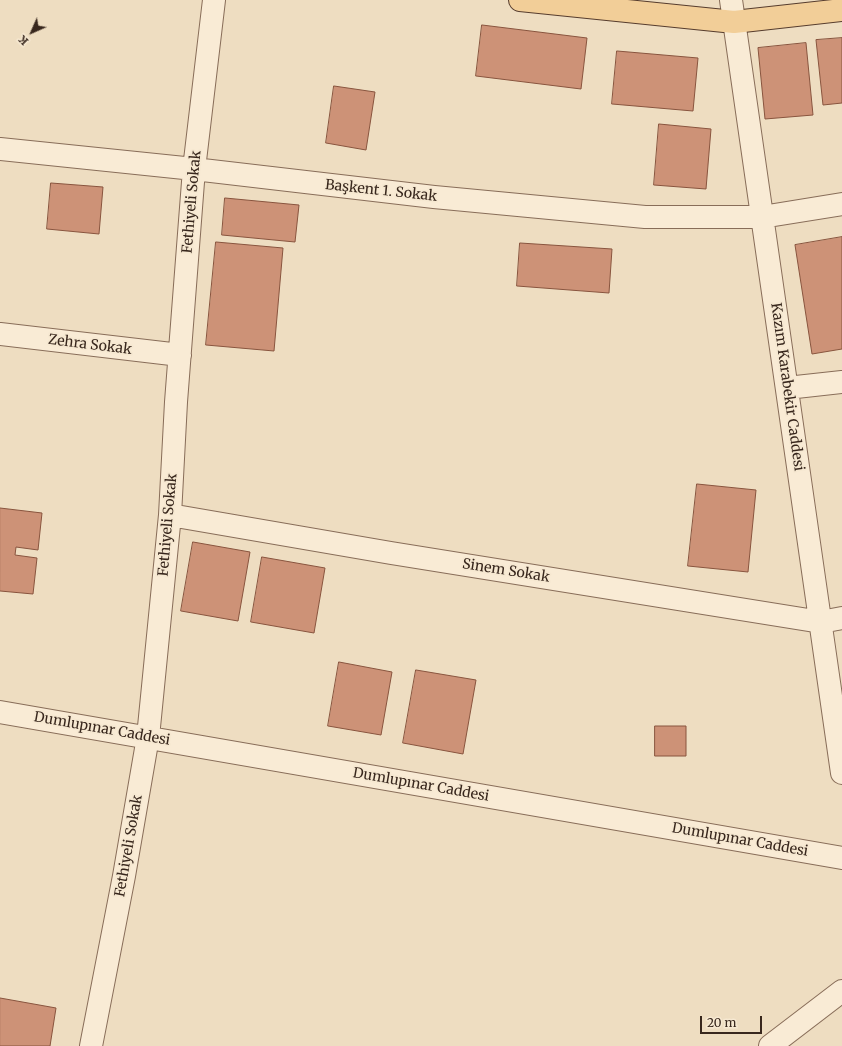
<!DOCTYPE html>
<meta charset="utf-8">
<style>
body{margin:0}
#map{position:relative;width:842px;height:1046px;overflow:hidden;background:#eeddc1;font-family:Merriweather,serif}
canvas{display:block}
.north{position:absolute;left:12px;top:12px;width:40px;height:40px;-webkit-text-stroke:3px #f6e8d1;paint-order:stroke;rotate:225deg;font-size:11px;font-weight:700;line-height:16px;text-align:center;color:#38271d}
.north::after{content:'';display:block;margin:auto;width:14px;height:18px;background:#38271d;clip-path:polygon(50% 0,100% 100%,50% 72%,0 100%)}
.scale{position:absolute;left:700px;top:1016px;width:62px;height:18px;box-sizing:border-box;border:2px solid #38271d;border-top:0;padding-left:5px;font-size:12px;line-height:14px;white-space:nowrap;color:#38271d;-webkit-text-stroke:3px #f6e8d1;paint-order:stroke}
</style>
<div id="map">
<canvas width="842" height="1046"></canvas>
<div class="north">K</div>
<div class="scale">20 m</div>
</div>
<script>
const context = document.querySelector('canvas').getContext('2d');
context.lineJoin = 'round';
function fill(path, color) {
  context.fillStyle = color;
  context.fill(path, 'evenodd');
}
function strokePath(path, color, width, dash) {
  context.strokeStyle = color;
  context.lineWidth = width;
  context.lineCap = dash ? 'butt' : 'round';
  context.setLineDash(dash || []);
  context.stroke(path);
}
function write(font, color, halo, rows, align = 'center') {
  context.font = font + ' Merriweather,serif';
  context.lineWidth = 3.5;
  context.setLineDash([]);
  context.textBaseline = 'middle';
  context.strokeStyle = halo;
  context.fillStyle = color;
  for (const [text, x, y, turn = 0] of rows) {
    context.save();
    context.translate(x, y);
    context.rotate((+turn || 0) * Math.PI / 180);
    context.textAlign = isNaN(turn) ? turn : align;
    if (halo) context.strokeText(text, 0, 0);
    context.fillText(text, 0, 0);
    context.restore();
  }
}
const building = new Path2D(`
 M 482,25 L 587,38 L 581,89 L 476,76 Z
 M 842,38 L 842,103 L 823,105 L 816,40 Z
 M 806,43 L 813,115 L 765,119 L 758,48 Z
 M 617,51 L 698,58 L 693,111 L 612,104 Z
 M 334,86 L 375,92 L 366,150 L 326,143 Z
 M 659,124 L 711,129 L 706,189 L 654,185 Z
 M 51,183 L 103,187 L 99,234 L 47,229 Z
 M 225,198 L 299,205 L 295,242 L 222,235 Z
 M 842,237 L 842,349 L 812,354 L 795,245 Z
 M 216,242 L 283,248 L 274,351 L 206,345 Z
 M 520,243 L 612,249 L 609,293 L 517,286 Z
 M 697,484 L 756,490 L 748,572 L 688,566 Z
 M 0,508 L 42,513 L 38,550 L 16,547 L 15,555 L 37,558 L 33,594 L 0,591 Z
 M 193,542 L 250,552 L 238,621 L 181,611 Z
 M 262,557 L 325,568 L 314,633 L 251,622 Z
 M 339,662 L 392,672 L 381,735 L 328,726 Z
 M 416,670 L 476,680 L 463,754 L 403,743 Z
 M 655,726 L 686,726 L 686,756 L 655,756 Z
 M 0,998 L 56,1008 L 50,1046 L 0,1046 Z`);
const minor = new Path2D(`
 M 731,0 L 842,773
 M 0,149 L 194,169 L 434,197 L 645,217 L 762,217 L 842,204
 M 0,334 L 180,355
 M 787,388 L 842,382
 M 170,515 L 391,553 L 821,622 L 842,618
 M 0,712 L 842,858
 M 91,1046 L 124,876 L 148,737 L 170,515 L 176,402 L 194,169 L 214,0
 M 770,1046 L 842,991`);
const major = new Path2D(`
 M 520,0 L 734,22 L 842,10`);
const streetNames = [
 ["Başkent 1. Sokak",381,191,6],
 ["Fethiyeli Sokak",192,202,-85],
 ["Zehra Sokak",90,345,7],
 ["Kazım Karabekir Caddesi",787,387,82],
 ["Fethiyeli Sokak",168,525,-85],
 ["Sinem Sokak",506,571,9],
 ["Dumlupınar Caddesi",102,729,10],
 ["Dumlupınar Caddesi",421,785,10],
 ["Dumlupınar Caddesi",740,840,10],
 ["Fethiyeli Sokak",129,846,-80]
];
fill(building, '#cd9277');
strokePath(building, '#88543e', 1);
strokePath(minor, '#886d59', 24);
strokePath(major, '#563c2d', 24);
strokePath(minor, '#f9ebd5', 22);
strokePath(major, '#f2ce98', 22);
write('14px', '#38271d', '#f6e8d1', streetNames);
</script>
